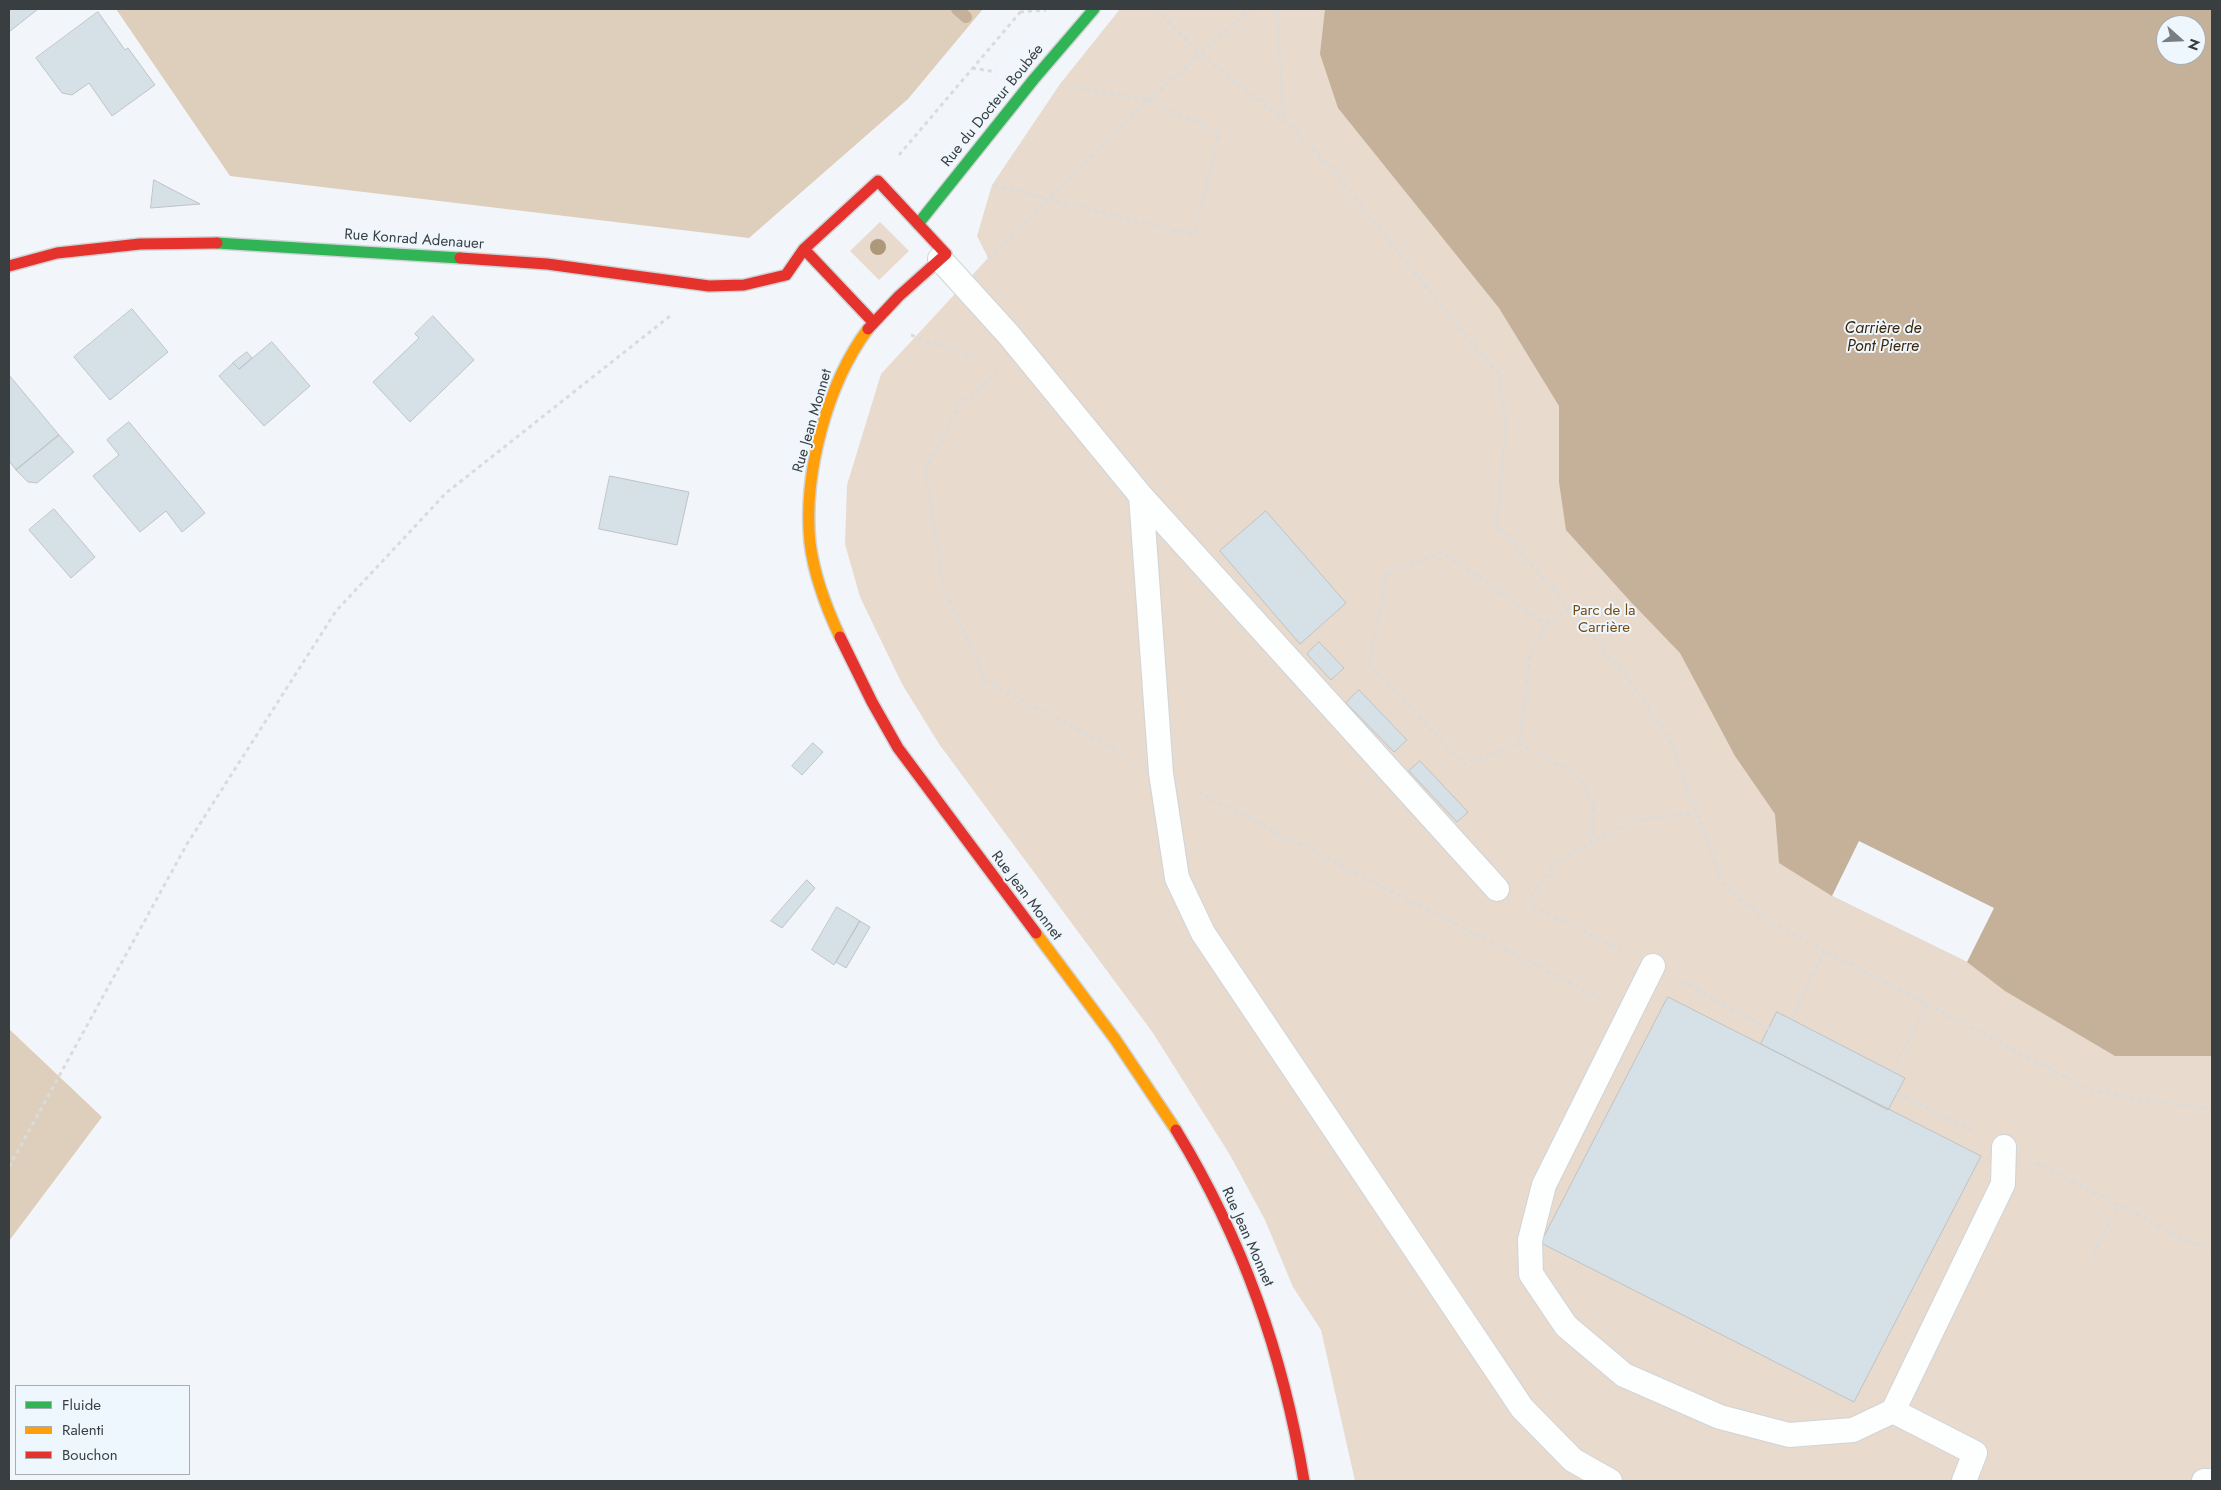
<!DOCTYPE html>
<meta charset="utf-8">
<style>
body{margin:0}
#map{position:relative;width:2221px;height:1490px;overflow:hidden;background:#f2f6fa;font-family:Jost,sans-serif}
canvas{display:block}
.frame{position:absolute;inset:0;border:10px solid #393e41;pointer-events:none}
.legend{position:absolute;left:15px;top:1385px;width:175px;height:90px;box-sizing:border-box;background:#eef7fe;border:1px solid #a6adb2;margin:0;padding:6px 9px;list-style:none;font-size:15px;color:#393e41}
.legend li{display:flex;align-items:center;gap:10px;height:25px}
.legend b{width:25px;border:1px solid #a6adb2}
.north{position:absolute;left:2156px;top:15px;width:50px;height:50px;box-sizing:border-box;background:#eef7fe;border:1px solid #a6adb2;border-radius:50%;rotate:110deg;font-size:14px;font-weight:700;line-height:20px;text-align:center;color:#393e41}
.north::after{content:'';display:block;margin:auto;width:18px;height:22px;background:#7a7e82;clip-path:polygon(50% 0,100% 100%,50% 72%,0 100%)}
</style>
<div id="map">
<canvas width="2221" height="1490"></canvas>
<div class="frame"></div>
<ul class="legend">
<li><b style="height:6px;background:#30b455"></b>Fluide</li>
<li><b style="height:6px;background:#ff9f0a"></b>Ralenti</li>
<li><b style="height:6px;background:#e5322d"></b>Bouchon</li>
</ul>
<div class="north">N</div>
</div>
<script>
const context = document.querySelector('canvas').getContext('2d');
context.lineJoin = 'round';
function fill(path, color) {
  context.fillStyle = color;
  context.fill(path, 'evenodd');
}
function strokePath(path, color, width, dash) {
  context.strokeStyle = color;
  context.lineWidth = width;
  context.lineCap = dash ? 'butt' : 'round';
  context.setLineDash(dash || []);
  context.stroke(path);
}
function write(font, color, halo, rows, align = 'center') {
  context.font = font + ' Jost,sans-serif';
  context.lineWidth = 4;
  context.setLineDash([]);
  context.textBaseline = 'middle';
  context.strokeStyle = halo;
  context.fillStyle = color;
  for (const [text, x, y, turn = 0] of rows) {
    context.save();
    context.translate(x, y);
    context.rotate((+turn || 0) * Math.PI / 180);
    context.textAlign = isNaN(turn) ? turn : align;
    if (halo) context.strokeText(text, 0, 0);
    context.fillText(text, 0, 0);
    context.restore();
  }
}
const green = new Path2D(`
 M 1120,9 L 2212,9 L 2212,1481 L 1355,1481 L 1321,1330 L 1293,1287 L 1265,1220 L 1230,1155 L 1153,1033 L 939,744 L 902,684 L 860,597 L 845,544 L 847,485 L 881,374 L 988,258 L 977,236 L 992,185 L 1060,84 ZM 2166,25 L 2196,25 L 2196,55 L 2166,55 Z
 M 880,222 L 909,251 L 879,280 L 850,251 Z`);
const forest = new Path2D(`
 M 116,9 L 983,9 L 908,99 L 749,238 L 230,176 Z
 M 9,1029 L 102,1117 L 9,1241 Z`);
const water = new Path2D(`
 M 1325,9 L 2212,9 L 2212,1056 L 2115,1056 L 2005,991 L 1967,962 L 1832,896 L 1779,863 L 1775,814 L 1735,756 L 1680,653 L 1630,601 L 1566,530 L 1559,482 L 1559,406 L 1499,308 L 1338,108 L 1320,54 ZM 2166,25 L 2196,25 L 2196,55 L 2166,55 Z`);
const pier = new Path2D(`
 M 1859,841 L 1994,908 L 1967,962 L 1832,896 Z`);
const stream = new Path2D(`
 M 957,9 L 966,17`);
const building = new Path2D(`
 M 9,9 L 38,9 L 9,32 Z
 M 98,12 L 125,50 L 128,48 L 155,85 L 112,116 L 89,83 L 72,95 L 62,93 L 36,58 Z
 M 154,180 L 200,204 L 151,208 Z
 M 132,309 L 168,352 L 110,400 L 74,357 Z
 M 433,316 L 474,360 L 410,422 L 373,382 L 419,338 L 415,334 Z
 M 272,342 L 310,386 L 264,426 L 219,376 L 233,363 L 239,369 Z
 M 247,352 L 252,358 L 239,369 L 233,363 Z
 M 9,375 L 59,435 L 16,470 L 9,461 Z
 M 129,422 L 205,513 L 182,532 L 166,511 L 140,532 L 93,476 L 119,455 L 107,440 Z
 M 59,435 L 74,452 L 37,483 L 28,482 L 16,470 Z
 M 610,476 L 689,492 L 677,545 L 599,529 Z
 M 54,509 L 95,557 L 71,578 L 29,530 Z
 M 1266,511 L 1346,603 L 1300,644 L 1220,551 Z
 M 1319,642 L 1344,668 L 1331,680 L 1307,654 Z
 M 1359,690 L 1407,740 L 1394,752 L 1346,703 Z
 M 813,743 L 823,752 L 802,775 L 792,766 Z
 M 1420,761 L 1468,812 L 1457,822 L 1409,771 Z
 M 807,880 L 815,888 L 782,928 L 771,921 Z
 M 837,907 L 860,921 L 834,965 L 812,950 Z
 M 860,921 L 870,927 L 846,968 L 836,962 Z
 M 1668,997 L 1981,1156 L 1854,1402 L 1541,1243 Z
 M 1777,1012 L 1905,1078 L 1888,1110 L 1761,1044 Z`);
const path = new Path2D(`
 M 1156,9 L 1200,54 L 1283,119
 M 1277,9 L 1283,119 L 1328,164 L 1448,314 L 1498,373 L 1506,423 L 1497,524 L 1634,685 L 1673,745 L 1722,883 L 1763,918 L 2092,1091 L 2206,1109 L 2212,1108
 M 1020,12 L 1046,10
 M 972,68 L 996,72
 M 899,155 L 1023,9
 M 994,185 L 1194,235 L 1219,133 L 1149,100 L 1073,87
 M 988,258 L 1149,100 L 1251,9
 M 911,335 L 985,361
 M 997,372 L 958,407 L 925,471 L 944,588 L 987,682 L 1126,755
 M 1569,608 L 1546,624 L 1530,656 L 1519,744 L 1577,775 L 1594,804 L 1591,843
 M 1519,744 L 1464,764 L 1369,664 L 1387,575 L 1442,552 L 1546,624
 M 1198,792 L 1600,998
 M 1530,896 L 1561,859 L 1632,821 L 1695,812
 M 1525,903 L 1625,951
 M 1681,981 L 1769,1029
 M 1791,1019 L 1825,951
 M 1892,1071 L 1927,1004
 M 1897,1093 L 1976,1133
 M 2036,1163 L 2212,1253
 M 9,1167 L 187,844 L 336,611 L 446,493 L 670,316
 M 2093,1255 L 2118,1205`);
const lane = new Path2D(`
 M 940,259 L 1009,335 L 1141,496 L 1497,889
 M 1141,496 L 1161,773 L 1177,878 L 1203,933 L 1522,1408 L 1573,1460 L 1610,1481
 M 1653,966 L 1544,1185 L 1530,1240 L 1531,1274 L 1566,1326 L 1624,1375 L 1720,1417 L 1789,1435 L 1853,1430 L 1893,1411 L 2003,1184 L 2004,1147
 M 1893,1411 L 1975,1453 L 1964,1481
 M 2204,1481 L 2212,1481`);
const fast = new Path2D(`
 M 918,224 L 1034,79 L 1094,9
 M 217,243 L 460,258`);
const slow = new Path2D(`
 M 840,637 C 826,607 814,576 810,543 C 803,474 827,384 868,329
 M 1036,933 L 1115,1039 L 1176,1130`);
const jam = new Path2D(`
 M 460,258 L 547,264 L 709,286 L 744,285 L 786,275 L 804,249
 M 9,266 L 57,253 L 140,244 L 217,243
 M 868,329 L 899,296 L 946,254 L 878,181 L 804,249 L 873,322
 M 840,637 L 872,702 L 898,748 L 1036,933
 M 1176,1130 C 1243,1240 1283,1354 1304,1481`);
const trees = [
 [878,247]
];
const streetNames = [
 ["Rue du Docteur Boubée",993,106,-51],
 ["Rue Konrad Adenauer",414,240,4],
 ["Rue Jean Monnet",813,421,-74],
 ["Rue Jean Monnet",1026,896,53],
 ["Rue Jean Monnet",1247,1237,66]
];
const parkNames = [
 ["Parc de la",1604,611],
 ["Carrière",1604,628]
];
const waterNames = [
 ["Carrière de",1883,329],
 ["Pont Pierre",1883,347]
];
fill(green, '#e8dacd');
fill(forest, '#decebc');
fill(water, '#c5b099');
fill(pier, '#f2f6fa');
strokePath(stream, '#c5b099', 12);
fill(building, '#d6e0e7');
strokePath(building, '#bfc3c6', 1);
strokePath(lane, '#d0d4d7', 26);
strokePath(fast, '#d0d4d7', 14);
strokePath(slow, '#d0d4d7', 14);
strokePath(jam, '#d0d4d7', 14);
strokePath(path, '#dadcdc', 3, [4, 4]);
strokePath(lane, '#fdfefe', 24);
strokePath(fast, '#30b455', 11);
strokePath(slow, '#ff9f0a', 11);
strokePath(jam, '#e5322d', 11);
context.fillStyle = '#ae9879';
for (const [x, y] of trees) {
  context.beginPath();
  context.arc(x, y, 8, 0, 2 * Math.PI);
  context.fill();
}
write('15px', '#393e41', '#eef7fe', streetNames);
write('15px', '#764b10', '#eef7fe', parkNames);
write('italic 16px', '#3c2508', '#eef7fe', waterNames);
</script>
